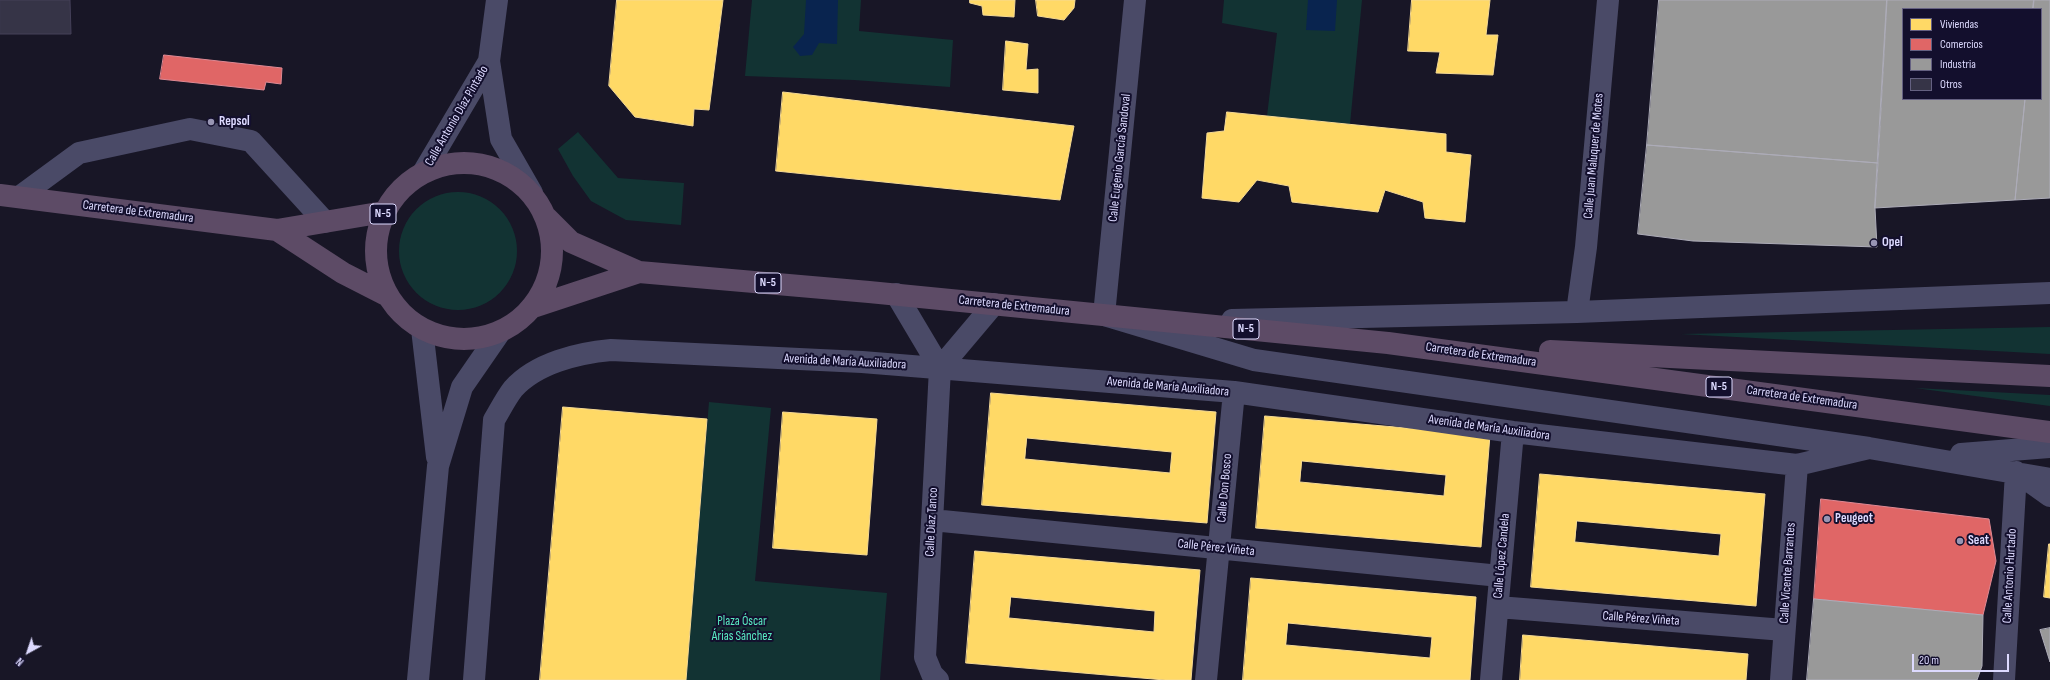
<!DOCTYPE html>
<meta charset="utf-8">
<style>
body{margin:0}
#map{position:relative;width:2050px;height:680px;overflow:hidden;background:#181626;font-family:"Sofia Sans Condensed",sans-serif}
canvas{display:block}
.legend{position:absolute;left:1902px;top:8px;width:140px;height:92px;box-sizing:border-box;background:#130f2d;border:1px solid #646081;margin:0;padding:5px 7px;list-style:none;font-size:12px;color:#dddaff}
.legend li{display:flex;align-items:center;gap:8px;height:20px}
.legend b{width:20px;border:1px solid #646081}
.north{position:absolute;left:8px;top:632px;width:40px;height:40px;-webkit-text-stroke:3px #130f2d;paint-order:stroke;rotate:220deg;font-size:11px;font-weight:700;line-height:16px;text-align:center;color:#dddaff}
.north::after{content:'';display:block;margin:auto;width:14px;height:18px;background:#dddaff;clip-path:polygon(50% 0,100% 100%,50% 72%,0 100%)}
.scale{position:absolute;left:1912px;top:654px;width:97px;height:18px;box-sizing:border-box;border:2px solid #dddaff;border-top:0;padding-left:5px;font-size:12px;line-height:14px;white-space:nowrap;color:#dddaff;-webkit-text-stroke:3px #130f2d;paint-order:stroke}
</style>
<div id="map">
<canvas width="2050" height="680"></canvas>
<ul class="legend">
<li><b style="height:11px;background:#ffd966"></b>Viviendas</li>
<li><b style="height:11px;background:#e06666"></b>Comercios</li>
<li><b style="height:11px;background:#999"></b>Industria</li>
<li><b style="height:11px;background:#363447"></b>Otros</li>
</ul>
<div class="north">N</div>
<div class="scale">20 m</div>
</div>
<script>
const context = document.querySelector('canvas').getContext('2d');
context.lineJoin = 'round';
function fill(path, color) {
  context.fillStyle = color;
  context.fill(path, 'evenodd');
}
function strokePath(path, color, width, dash) {
  context.strokeStyle = color;
  context.lineWidth = width;
  context.lineCap = dash ? 'butt' : 'round';
  context.setLineDash(dash || []);
  context.stroke(path);
}
function write(font, color, halo, rows, align = 'center') {
  context.font = font + ' "Sofia Sans Condensed",sans-serif';
  context.lineWidth = 4;
  context.setLineDash([]);
  context.textBaseline = 'middle';
  context.strokeStyle = halo;
  context.fillStyle = color;
  for (const [text, x, y, turn = 0] of rows) {
    context.save();
    context.translate(x, y);
    context.rotate((+turn || 0) * Math.PI / 180);
    context.textAlign = isNaN(turn) ? turn : align;
    if (halo) context.strokeText(text, 0, 0);
    context.fillText(text, 0, 0);
    context.restore();
  }
}
const green = new Path2D(`
 M 752,0 L 861,0 L 859,31 L 953,40 L 950,87 L 854,80 L 745,76 Z
 M 1224,0 L 1362,0 L 1350,124 L 1267,116 L 1277,33 L 1222,23 Z
 M 578,132 L 618,178 L 684,183 L 681,225 L 626,220 L 591,201 L 573,176 L 558,149 Z
 M399 251a59 59 0 1 1 118 0a59 59 0 1 1-118 0Z
 M 2050,327 L 2050,354 L 1681,334 Z
 M 1915,388 L 2050,395 L 2050,406 Z
 M 709,402 L 771,408 L 755,581 L 887,593 L 880,680 L 686,680 Z`);
const water = new Path2D(`
 M 806,0 L 838,0 L 837,44 L 819,43 L 812,55 L 800,56 L 793,47 L 804,34 Z
 M 1308,0 L 1337,0 L 1335,31 L 1306,30 Z`);
const homes = new Path2D(`
 M 617,0 L 723,0 L 709,110 L 694,109 L 693,126 L 635,117 L 609,86 Z
 M 970,0 L 1015,0 L 1014,17 L 983,15 L 982,6 L 970,3 Z
 M 1036,0 L 1075,0 L 1074,8 L 1064,20 L 1038,16 Z
 M 1412,0 L 1490,0 L 1486,35 L 1498,35 L 1493,75 L 1436,73 L 1440,52 L 1408,51 Z
 M 1006,41 L 1028,44 L 1026,70 L 1038,69 L 1038,93 L 1003,90 Z
 M 783,92 L 1074,126 L 1060,200 L 776,171 Z
 M 1227,112 L 1446,134 L 1446,152 L 1471,155 L 1465,222 L 1425,218 L 1423,202 L 1385,190 L 1378,212 L 1292,202 L 1289,186 L 1257,180 L 1239,202 L 1202,198 L 1207,133 L 1224,131 Z
 M 991,393 L 1216,412 L 1207,523 L 982,505 ZM 1027,438 L 1172,452 L 1170,473 L 1025,459 Z
 M 563,407 L 707,419 L 686,680 L 540,680 Z
 M 783,412 L 877,419 L 867,555 L 773,548 Z
 M 1265,416 L 1490,435 L 1481,547 L 1256,528 ZM 1302,461 L 1446,475 L 1444,496 L 1300,482 Z
 M 1540,474 L 1765,494 L 1756,606 L 1531,587 ZM 1577,521 L 1721,534 L 1719,556 L 1575,542 Z
 M 2049,544 L 2050,544 L 2050,598 L 2044,597 Z
 M 975,551 L 1200,570 L 1191,680 L 1165,680 L 966,663 ZM 1011,597 L 1155,611 L 1154,632 L 1009,618 Z
 M 1251,578 L 1476,597 L 1470,680 L 1243,680 ZM 1288,623 L 1432,637 L 1430,658 L 1286,645 Z
 M 1523,635 L 1748,654 L 1746,680 L 1520,680 Z`);
const shops = new Path2D(`
 M 164,55 L 282,68 L 281,84 L 266,82 L 264,90 L 160,79 Z
 M 1821,499 L 1989,519 L 1996,561 L 1983,615 L 1814,599 Z`);
const industry = new Path2D(`
 M 1659,0 L 1887,0 L 1878,163 L 1647,145 Z
 M 1887,0 L 2034,0 L 2033,9 L 1903,9 L 1903,99 L 2025,99 L 2015,200 L 1875,208 Z
 M 2034,0 L 2050,0 L 2050,198 L 2015,200 L 2025,99 L 2041,99 L 2041,9 L 2033,9 Z
 M 1647,145 L 1878,163 L 1875,208 L 1877,247 L 1693,241 L 1638,234 Z
 M 1814,599 L 1983,615 L 1982,666 L 1977,680 L 1807,680 Z
 M 2050,628 L 2050,662 L 2040,630 Z`);
const building = new Path2D(`
 M 0,0 L 70,0 L 71,34 L 0,34 Z`);
const minor = new Path2D(`
 M 497,0 L 489,61 L 501,139 L 532,193
 M 1135,0 L 1104,315 L 1254,360 L 1869,448 L 2050,479
 M 424,171 L 489,61
 M 19,197 L 79,153 L 190,129 L 251,141 L 325,222
 M 896,294 L 940,368
 M 1577,312 L 1586,247 L 1608,0
 M 1232,320 L 1577,312 L 2050,293
 M 422,329 L 437,457
 M 940,368 L 994,304
 M 1961,454 L 2050,447
 M 2022,476 L 2050,496
 M 932,520 L 1500,576
 M 1498,607 L 1784,630
 M 418,680 L 438,466 L 462,387 L 500,332
 M 474,680 L 494,420 C 500,410 506,398 513,389 C 536,363 578,353 611,350 L 862,362 L 1234,392 L 1513,432 L 1797,465 L 1869,448
 M 938,680 L 932,674 L 925,657 L 940,368
 M 1206,680 L 1234,392
 M 1491,680 L 1513,432
 M 1781,680 L 1797,465
 M 2004,680 L 2016,472`);
const highway = new Path2D(`
 M376 251a88 88 0 1 1 176 0a88 88 0 1 1-176 0Z
 M 0,195 L 277,230 L 384,212
 M 547,218 L 571,242 L 639,272 L 869,292 L 1388,343 L 2050,432
 M 277,230 L 343,273 L 388,296
 M 533,307 L 639,272
 M 1550,351 L 2050,376`);
const markers = [
 [211,122,4,"#9895b3"],
 [1874,243,4,"#9895b3"],
 [1827,519,4,"#9895b3"],
 [1960,541,4,"#9895b3"]
];
const shields = [
 [383,214,26],
 [768,283,26],
 [1246,329,26],
 [1719,387,26]
];
const shieldNames = [
 ["N-5",383,214],
 ["N-5",768,283],
 ["N-5",1246,329],
 ["N-5",1719,387]
];
const streetNames = [
 ["Calle Antonio Díaz Pintado",457,116,-60],
 ["Calle Juan Maluquer de Motes",1594,156,-85],
 ["Calle Eugenio García Sandoval",1120,158,-84],
 ["Carretera de Extremadura",138,212,7],
 ["Carretera de Extremadura",1014,306,6],
 ["Carretera de Extremadura",1481,355,8],
 ["Avenida de María Auxiliadora",845,362,3],
 ["Avenida de María Auxiliadora",1168,387,5],
 ["Carretera de Extremadura",1802,398,8],
 ["Avenida de María Auxiliadora",1489,428,8],
 ["Calle Don Bosco",1225,488,-85],
 ["Calle Díaz Tanco",932,522,-87],
 ["Calle Pérez Viñeta",1216,548,6],
 ["Calle López Candela",1502,556,-85],
 ["Calle Vicente Barrantes",1788,573,-86],
 ["Calle Antonio Hurtado",2010,576,-87],
 ["Calle Pérez Viñeta",1641,619,4]
];
const poiNames = [
 ["Repsol",219,122],
 ["Opel",1882,243],
 ["Peugeot",1835,519],
 ["Seat",1968,541]
];
const parkNames = [
 ["Plaza Óscar",742,622],
 ["Árias Sánchez",742,637]
];
fill(green, '#123333');
fill(water, '#09244f');
fill(homes, '#ffd966');
strokePath(homes, '#f5d994', 1);
fill(shops, '#e06666');
strokePath(shops, '#df8994', 1);
fill(industry, '#999');
strokePath(industry, '#adacb8', 1);
fill(building, '#363447');
strokePath(building, '#444059', 1);
strokePath(minor, '#4a4a67', 22);
strokePath(highway, '#5d4b66', 22);
for (const [x, y, r, color] of markers) {
  const dot = new Path2D();
  dot.arc(x, y, r, 0, 2 * Math.PI);
  context.fillStyle = color;
  context.fill(dot);
  strokePath(dot, '#130f2d', 1.5);
}
for (const [x, y, w] of shields) {
  const box = new Path2D();
  box.roundRect(x - w / 2, y - 10, w, 20, 3);
  context.fillStyle = '#130f2d';
  context.fill(box);
  strokePath(box, '#dddaff', 1);
}
write('bold 12px', '#dddaff', null, shieldNames);
write('13px', '#dddaff', '#130f2d', streetNames);
write('bold 13px', '#dddaff', '#130f2d', poiNames, 'left');
write('13px', '#59ecc3', '#130f2d', parkNames);
</script>
